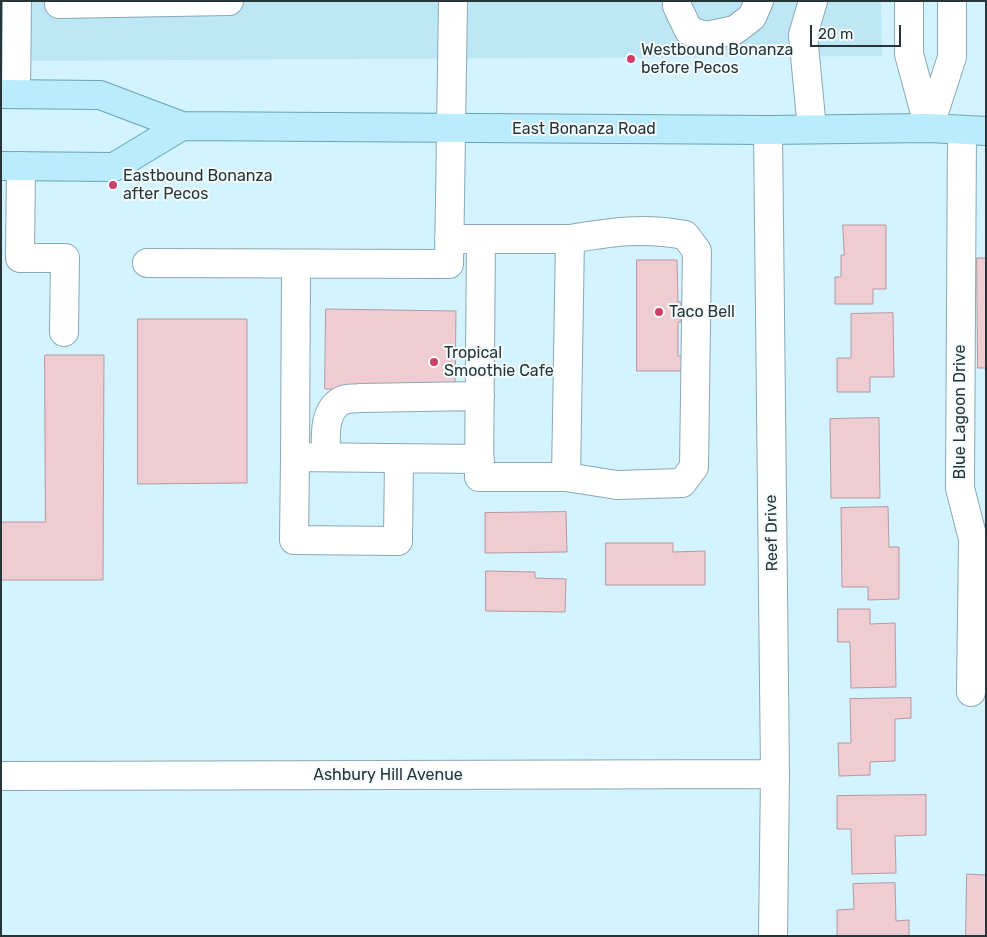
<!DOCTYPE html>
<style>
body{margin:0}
#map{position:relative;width:987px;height:937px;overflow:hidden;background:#d2f3ff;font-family:Rubik,sans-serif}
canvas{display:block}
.frame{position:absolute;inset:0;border:2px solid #273438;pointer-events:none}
.scale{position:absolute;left:810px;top:25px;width:91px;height:22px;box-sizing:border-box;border:2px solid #273438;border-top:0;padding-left:6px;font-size:15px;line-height:18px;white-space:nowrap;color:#273438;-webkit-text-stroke:4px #f4fbfd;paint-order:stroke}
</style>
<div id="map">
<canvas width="987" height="937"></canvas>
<div class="frame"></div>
<div class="scale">20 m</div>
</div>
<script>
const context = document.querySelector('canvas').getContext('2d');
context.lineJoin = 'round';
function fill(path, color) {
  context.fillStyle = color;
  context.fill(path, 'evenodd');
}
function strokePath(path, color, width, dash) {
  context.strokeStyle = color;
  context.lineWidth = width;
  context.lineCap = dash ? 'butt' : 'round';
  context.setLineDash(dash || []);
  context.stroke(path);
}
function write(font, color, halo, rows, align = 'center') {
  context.font = font + ' Rubik,sans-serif';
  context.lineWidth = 4;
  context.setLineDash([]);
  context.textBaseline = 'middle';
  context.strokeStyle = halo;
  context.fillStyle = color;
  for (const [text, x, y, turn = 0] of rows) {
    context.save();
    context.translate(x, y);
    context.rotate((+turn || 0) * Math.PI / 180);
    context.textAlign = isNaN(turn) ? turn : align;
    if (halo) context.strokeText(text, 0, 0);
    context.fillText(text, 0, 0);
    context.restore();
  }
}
const built = new Path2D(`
 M 1,1 L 881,1 L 882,56 L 1,61 Z`);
const building = new Path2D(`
 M 843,225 L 886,225 L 886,289 L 873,289 L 873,304 L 835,304 L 835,277 L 841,277 L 841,255 L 844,255 Z
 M 977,258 L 986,258 L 986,368 L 978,368 Z
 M 637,260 L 677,260 L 678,302 L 681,302 L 681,322 L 678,322 L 678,356 L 682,356 L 682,371 L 637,371 Z
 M 326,309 L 456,311 L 455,391 L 325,389 Z
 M 893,313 L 894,377 L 870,377 L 870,392 L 837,392 L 837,358 L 851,358 L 851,314 Z
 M 138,319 L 247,319 L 247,483 L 138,484 Z
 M 45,355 L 104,355 L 103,580 L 1,580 L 1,522 L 45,522 Z
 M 879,418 L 880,498 L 831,498 L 830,419 Z
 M 888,507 L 889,547 L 899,547 L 899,599 L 868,600 L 868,587 L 842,587 L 841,508 Z
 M 566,512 L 567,552 L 485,553 L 485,513 Z
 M 606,543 L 673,543 L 673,552 L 705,551 L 705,585 L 606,585 Z
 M 486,571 L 535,572 L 535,578 L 566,579 L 565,612 L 486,611 Z
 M 838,609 L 870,609 L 870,624 L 895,623 L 896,687 L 851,688 L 850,642 L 838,642 Z
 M 911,698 L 911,718 L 895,719 L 895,761 L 870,762 L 870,775 L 839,776 L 838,743 L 851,743 L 850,699 Z
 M 926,795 L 926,835 L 895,836 L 896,873 L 852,874 L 851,829 L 837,829 L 837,796 Z
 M 967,874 L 986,875 L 986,936 L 966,936 Z
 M 895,883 L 896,921 L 909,920 L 909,936 L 837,936 L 837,910 L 854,909 L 853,884 Z`);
const minor = new Path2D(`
 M 59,1 L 59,4 L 229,1
 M 677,1 L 677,6 L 689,31 L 706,36 L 735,30 L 752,17 L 759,1
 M 909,1 L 909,54 L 929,128
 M 16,94 L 17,1
 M 929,128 L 952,57 L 952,1
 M 812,129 L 803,35 L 813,1
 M 768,130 L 775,774 L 773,936
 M 962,130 L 960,488 L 973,539 L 971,692
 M 21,166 L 20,258 L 65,258 L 64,332
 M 449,239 L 570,239 L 566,477 L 479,477 L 481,239
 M 147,263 L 449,264 L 453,1
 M 296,264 L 295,457 L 480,459
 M 295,457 L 294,540 L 398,541 L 399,458
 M 326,457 C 326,438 322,410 343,400 C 348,398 355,399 359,398 L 480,396
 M 566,477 L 617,485 L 682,483 L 694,467 L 697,251 L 685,235 C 644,227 611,232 570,239
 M 1,776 L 775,774`);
const major = new Path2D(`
 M 1,94 L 100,95 L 182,126 L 768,130 L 929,128 L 986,131
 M 1,166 L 114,167 L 182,126`);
const markers = [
 [631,59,5,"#cd3f68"],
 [113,185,5,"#cd3f68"],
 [659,312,5,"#cd3f68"],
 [434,362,5,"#cd3f68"]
];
const poiNames = [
 ["Westbound Bonanza",641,50],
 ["before Pecos",641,68],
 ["Eastbound Bonanza",123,176],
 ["after Pecos",123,194],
 ["Taco Bell",669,312],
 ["Tropical",444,353],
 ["Smoothie Cafe",444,371]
];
const streetNames = [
 ["East Bonanza Road",584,129],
 ["Blue Lagoon Drive",960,412,-90],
 ["Reef Drive",772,533,-91],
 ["Ashbury Hill Avenue",388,775]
];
fill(built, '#bee7f5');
fill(building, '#eeccd1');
strokePath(building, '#b8989d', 1);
strokePath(minor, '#89a9b4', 30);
strokePath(major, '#69a4b7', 30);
strokePath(minor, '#fff', 28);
strokePath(major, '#baecfd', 28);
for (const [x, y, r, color] of markers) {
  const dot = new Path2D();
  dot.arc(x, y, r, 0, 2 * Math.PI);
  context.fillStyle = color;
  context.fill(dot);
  strokePath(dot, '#f4fbfd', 2);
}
write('16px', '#273438', '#f4fbfd', poiNames, 'left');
write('16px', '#273438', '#f4fbfd', streetNames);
</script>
